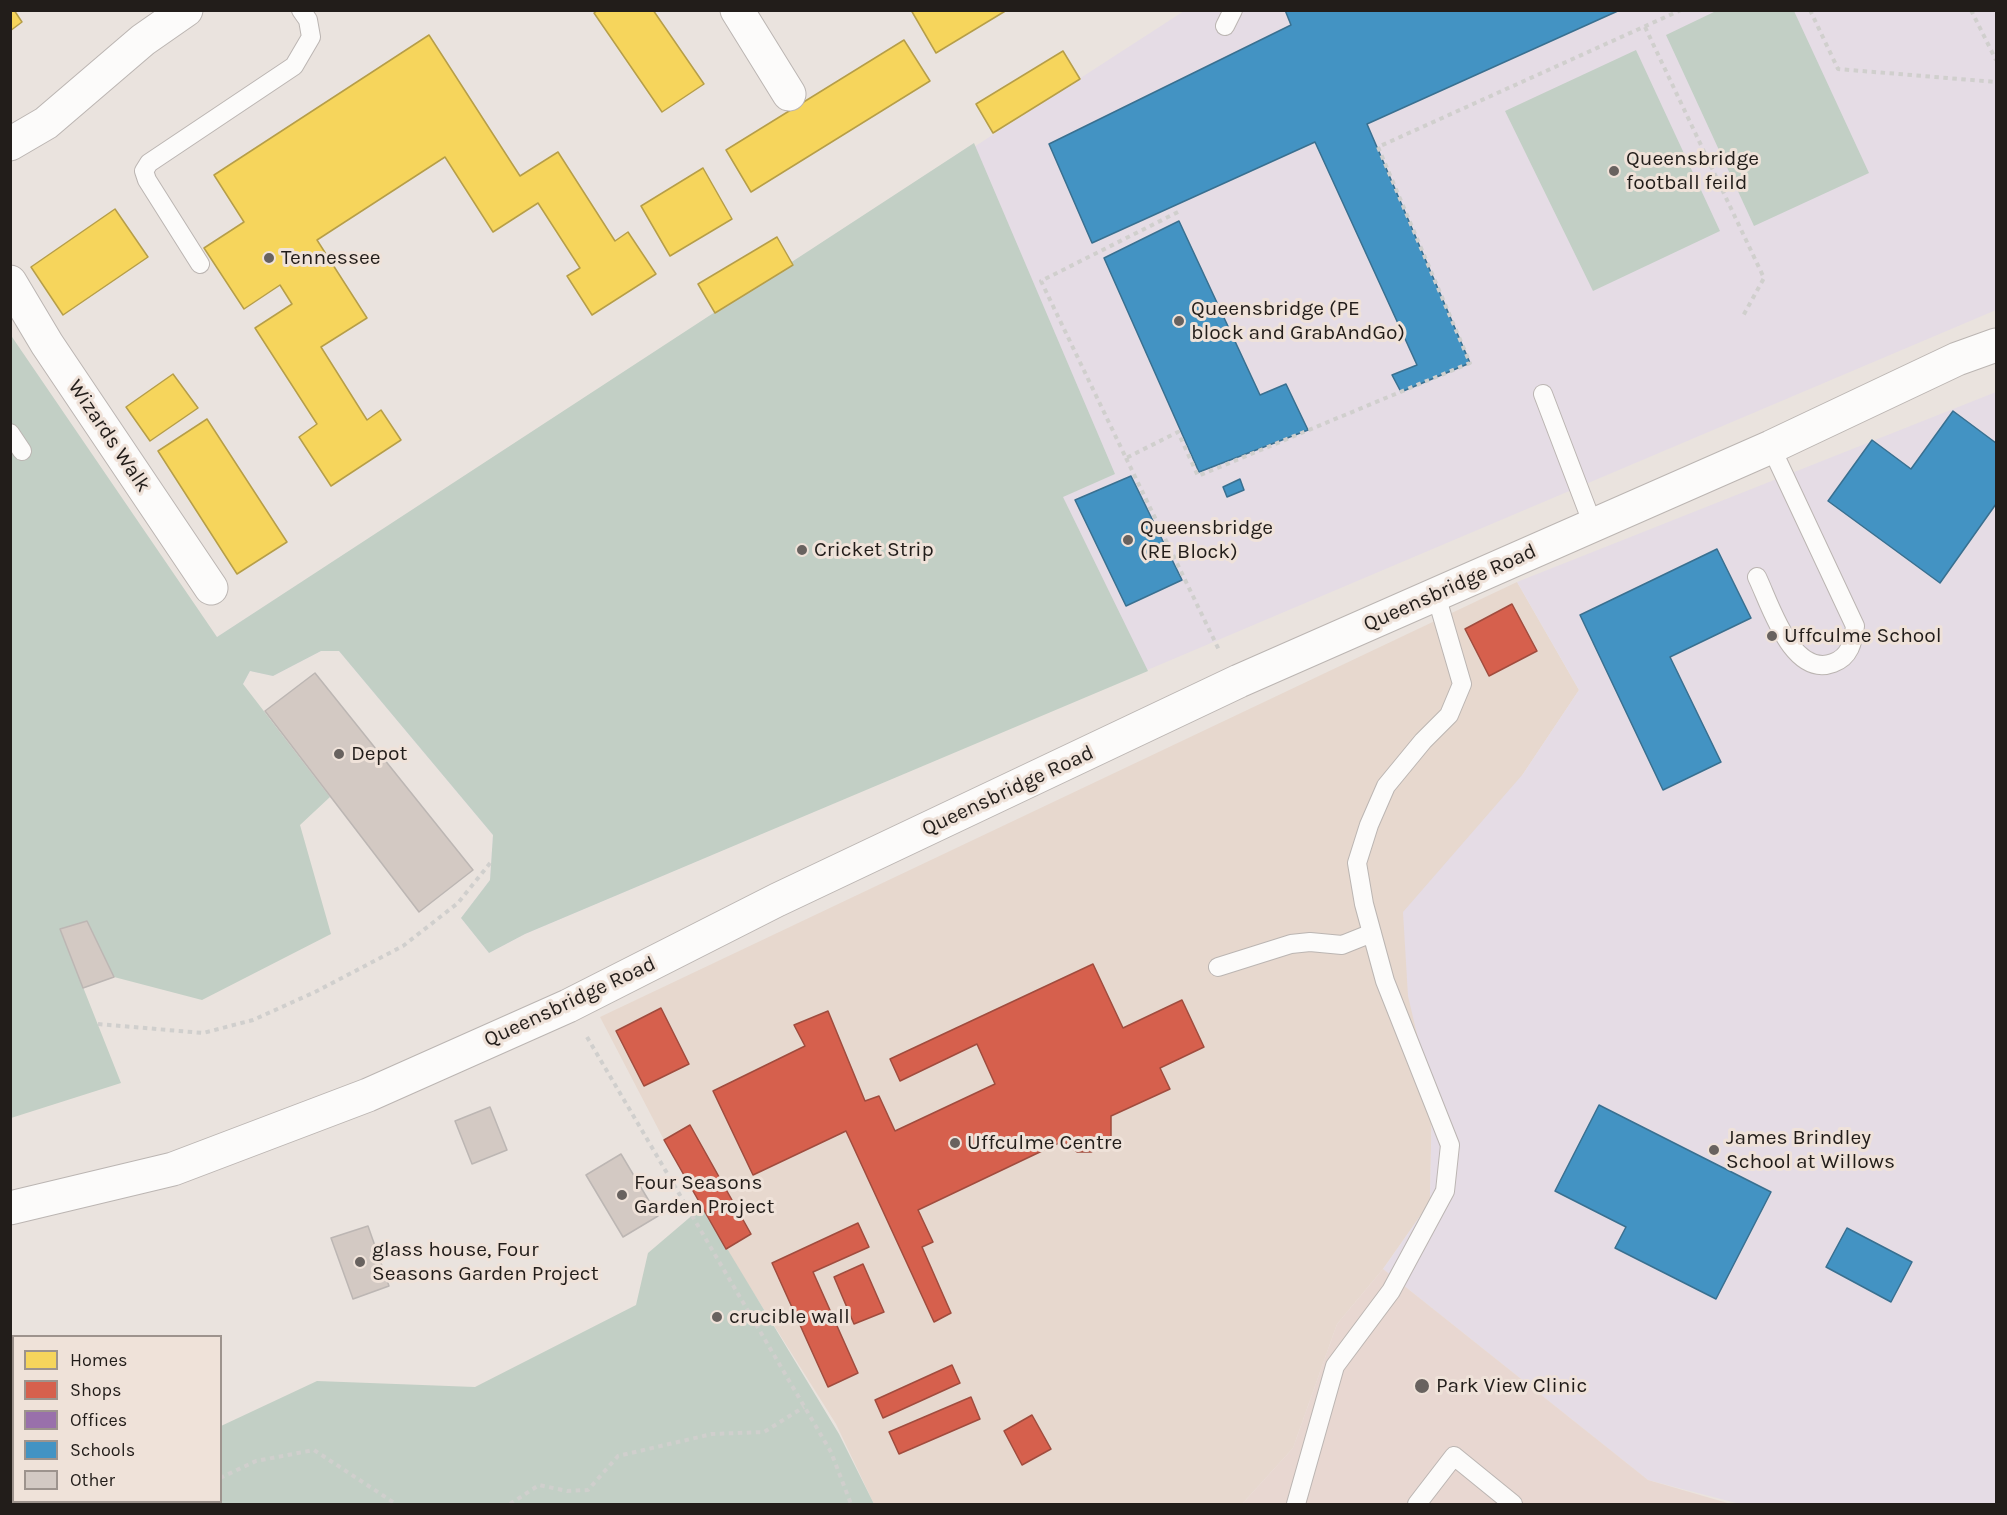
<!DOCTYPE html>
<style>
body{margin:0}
#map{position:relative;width:2007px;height:1515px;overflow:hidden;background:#eae3de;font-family:Karla,sans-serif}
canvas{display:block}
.frame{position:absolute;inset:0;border:12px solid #221d1a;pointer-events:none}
.legend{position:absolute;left:12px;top:1335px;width:210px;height:168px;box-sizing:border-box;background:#efe2d9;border:2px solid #9d938d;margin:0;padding:8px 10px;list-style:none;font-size:18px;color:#221d1a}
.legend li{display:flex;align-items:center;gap:12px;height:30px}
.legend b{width:30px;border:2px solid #9d938d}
</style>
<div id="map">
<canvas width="2007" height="1515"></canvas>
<div class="frame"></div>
<ul class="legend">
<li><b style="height:16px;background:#f6d55c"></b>Homes</li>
<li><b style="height:16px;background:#d6604d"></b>Shops</li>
<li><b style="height:16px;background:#9970ab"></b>Offices</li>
<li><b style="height:16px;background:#4393c3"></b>Schools</li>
<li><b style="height:16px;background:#d3c9c3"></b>Other</li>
</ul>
</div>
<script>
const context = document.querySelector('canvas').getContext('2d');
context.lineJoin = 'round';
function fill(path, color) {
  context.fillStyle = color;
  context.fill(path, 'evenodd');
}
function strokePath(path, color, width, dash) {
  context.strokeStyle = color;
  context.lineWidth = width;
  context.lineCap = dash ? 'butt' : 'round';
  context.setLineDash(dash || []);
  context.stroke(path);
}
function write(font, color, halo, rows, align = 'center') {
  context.font = font + ' Karla,sans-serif';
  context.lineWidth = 6;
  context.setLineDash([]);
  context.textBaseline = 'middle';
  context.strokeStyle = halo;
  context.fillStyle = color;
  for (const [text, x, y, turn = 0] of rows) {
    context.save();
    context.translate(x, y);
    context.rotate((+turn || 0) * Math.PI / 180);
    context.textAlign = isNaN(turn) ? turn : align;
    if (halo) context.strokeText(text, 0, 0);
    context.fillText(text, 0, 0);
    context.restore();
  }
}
const built = new Path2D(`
 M 1517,582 L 1579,690 L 1523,774 L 1432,1098 L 1430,1202 L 1383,1269 L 1337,1324 L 1293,1448 L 1242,1504 L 874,1504 L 836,1424 L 726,1249 L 664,1140 L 600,1017 Z`);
const education = new Path2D(`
 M 1184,11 L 1996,11 L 1996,310 L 525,934 L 489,953 L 461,918 L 490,880 L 493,835 L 339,651 L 321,651 L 273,676 L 250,671 L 243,684 L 208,643 Z
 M 1996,392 L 1996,1504 L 1740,1504 L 1648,1480 L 1383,1269 L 1430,1202 L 1432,1098 L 1408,996 L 1403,912 L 1523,774 L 1579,690 L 1517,582 Z`);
const medical = new Path2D(`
 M 1383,1269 L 1648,1480 L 1731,1504 L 1242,1504 L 1293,1448 L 1337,1324 Z`);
const green = new Path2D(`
 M 1716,11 L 1794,11 L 1869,173 L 1754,226 L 1666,35 Z
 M 1636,50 L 1720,231 L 1593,291 L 1505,111 Z
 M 974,143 L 1115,474 L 1063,497 L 1148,671 L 525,934 L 489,953 L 461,918 L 490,880 L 493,835 L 339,651 L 321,651 L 273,676 L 250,671 L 243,684 L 330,797 L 300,825 L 331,934 L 202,1000 L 114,977 L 87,921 L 60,929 L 121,1083 L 11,1118 L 10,334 L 217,637 Z
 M 702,1207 L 839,1434 L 874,1504 L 134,1504 L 136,1502 L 220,1502 L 221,1426 L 317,1381 L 475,1387 L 636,1305 L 648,1253 Z`);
const homes = new Path2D(`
 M 10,10 L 14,10 L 22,22 L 10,31 Z
 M 598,10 L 653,10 L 704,84 L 662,112 L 594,13 Z
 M 911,10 L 1007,10 L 936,53 Z
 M 429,35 L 520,176 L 558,152 L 615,241 L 628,232 L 656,274 L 592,315 L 567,276 L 580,268 L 538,203 L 493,232 L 445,157 L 317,240 L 367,318 L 321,347 L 367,420 L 381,410 L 401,440 L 331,486 L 299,437 L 317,424 L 255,328 L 292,304 L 280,285 L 244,309 L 204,248 L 244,222 L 214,175 Z
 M 904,40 L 930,81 L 751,192 L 726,150 Z
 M 1063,51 L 1080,79 L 993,133 L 976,104 Z
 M 703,168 L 732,219 L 670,256 L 641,206 Z
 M 115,209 L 148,257 L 63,315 L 31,267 Z
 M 777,237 L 793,265 L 715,313 L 698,284 Z
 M 173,374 L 198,408 L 150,441 L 126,407 Z
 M 207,419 L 287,542 L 237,574 L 158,451 Z`);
const shops = new Path2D(`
 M 1512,604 L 1537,651 L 1489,676 L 1465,629 Z
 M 1093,964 L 1123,1028 L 1182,1000 L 1204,1047 L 1160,1068 L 1170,1089 L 1111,1116 L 1111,1136 L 1105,1145 L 1091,1152 L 1077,1152 L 1063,1141 L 918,1210 L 933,1242 L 922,1247 L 951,1313 L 934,1322 L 846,1131 L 753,1175 L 713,1091 L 805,1046 L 794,1025 L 828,1011 L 865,1101 L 879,1096 L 895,1131 L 995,1084 L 977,1044 L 900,1081 L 890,1059 Z
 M 661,1008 L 689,1064 L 644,1086 L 616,1031 Z
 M 690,1125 L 751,1234 L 726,1249 L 664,1140 Z
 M 858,1223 L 869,1247 L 813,1272 L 858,1373 L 828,1387 L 772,1263 Z
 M 863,1264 L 884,1312 L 854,1324 L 834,1277 Z
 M 952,1365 L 960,1383 L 883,1418 L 875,1400 Z
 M 971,1397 L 980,1419 L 899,1454 L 889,1432 Z
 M 1032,1415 L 1051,1449 L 1022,1465 L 1004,1431 Z`);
const offices = new Path2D(`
 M 10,1417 L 14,1419 L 14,1502 L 51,1502 L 49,1504 L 10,1504 Z`);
const schools = new Path2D(`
 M 1285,10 L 1620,10 L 1367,124 L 1470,363 L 1401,392 L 1392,375 L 1417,365 L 1315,142 L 1092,243 L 1049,144 L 1291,25 Z
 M 1179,221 L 1260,395 L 1286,384 L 1308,430 L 1199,472 L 1104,258 Z
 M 1953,411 L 1996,443 L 1996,504 L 1940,583 L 1828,501 L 1872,440 L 1911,469 Z
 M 1131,476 L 1182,580 L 1126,606 L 1075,500 Z
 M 1240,479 L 1244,490 L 1227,497 L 1223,487 Z
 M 1717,549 L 1751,618 L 1670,657 L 1721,762 L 1663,790 L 1580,615 Z
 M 1599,1105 L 1771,1192 L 1716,1299 L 1615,1248 L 1626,1227 L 1555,1191 Z
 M 1847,1228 L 1912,1262 L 1891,1302 L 1826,1267 Z`);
const building = new Path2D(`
 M 315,673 L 473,870 L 419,912 L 265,711 Z
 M 87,921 L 114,977 L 83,988 L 60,929 Z
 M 490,1107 L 507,1150 L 472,1164 L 455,1121 Z
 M 621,1154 L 658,1216 L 623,1237 L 586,1175 Z
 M 368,1226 L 389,1286 L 353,1299 L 331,1238 Z`);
const path = new Path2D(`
 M 1810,10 L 1838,69 L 1996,82
 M 1971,10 L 1996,60
 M 1645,27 L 1764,278 L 1743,316
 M 1178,212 L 1041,281 L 1126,458 L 1178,432 L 1198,476 L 1470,363 L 1378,147 L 1681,10
 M 1126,458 L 1220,652
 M 98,1024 L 203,1033 L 253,1020 L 315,992 L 403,946 L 458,903 L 491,862
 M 587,1037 L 831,1452 L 851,1504
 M 220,1478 L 256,1461 L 314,1450 L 396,1504
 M 177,1504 L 181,1502
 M 193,1504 L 194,1502
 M 510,1504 L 539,1485 L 567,1491 L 588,1490 L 618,1456 L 712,1434 L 764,1432 L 804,1407`);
const service = new Path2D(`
 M 1225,26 L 1233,10
 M 200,264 L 147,180 L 144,171 L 149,163 L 294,66 L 311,37 L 308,20 L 301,10
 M 1543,394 L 1593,525
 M 10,433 L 22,451
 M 1757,577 C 1771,606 1792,678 1833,663 C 1850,657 1853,642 1855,626 L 1771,447
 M 1218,967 L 1291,944 L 1310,942 L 1342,945 L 1372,933
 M 1296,1504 L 1335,1366 L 1391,1291 L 1445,1191 L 1450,1145 L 1385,981 L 1364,904 L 1357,863 L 1369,825 L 1386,786 L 1423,741 L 1449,715 L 1462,684 L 1436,595
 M 1417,1504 L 1454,1456 L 1513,1504`);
const minor = new Path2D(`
 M 737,10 L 789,94
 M 10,144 L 46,123 L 143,40 L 186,10
 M 10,282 L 47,344 L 211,588`);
const tertiary = new Path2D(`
 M 10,1208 L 173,1169 L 368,1095 L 568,1006 L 777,900 L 1239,681 L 1771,447 L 1957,359 L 1996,345`);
const markers = [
 [1614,171,6,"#68625f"],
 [269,258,6,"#68625f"],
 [1179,321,6,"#68625f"],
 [1128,540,6,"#68625f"],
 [802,550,6,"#68625f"],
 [1772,636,6,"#68625f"],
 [339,754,6,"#68625f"],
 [955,1143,6,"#68625f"],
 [1714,1150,6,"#68625f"],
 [622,1195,6,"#68625f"],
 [360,1262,6,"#68625f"],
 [717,1317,6,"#68625f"],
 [1422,1386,8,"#68625f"]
];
const poiNames = [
 ["Queensbridge",1626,159],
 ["football feild",1626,183],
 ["Tennessee",281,258],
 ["Queensbridge (PE",1191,309],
 ["block and GrabAndGo)",1191,333],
 ["Queensbridge",1140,528],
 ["(RE Block)",1140,552],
 ["Cricket Strip",814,550],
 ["Uffculme School",1784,636],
 ["Depot",351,754],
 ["James Brindley",1726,1138],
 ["School at Willows",1726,1162],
 ["Uffculme Centre",967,1143],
 ["Four Seasons",634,1183],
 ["Garden Project",634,1207],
 ["glass house, Four",372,1250],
 ["Seasons Garden Project",372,1274],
 ["crucible wall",729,1317],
 ["Park View Clinic",1436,1386]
];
const streetNames = [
 ["Wizards Walk",109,436,56],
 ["Queensbridge Road",1450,588,-24],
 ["Queensbridge Road",1008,791,-25],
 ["Queensbridge Road",570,1002,-25]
];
fill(built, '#e7d8ce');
fill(education, '#e5dce5');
fill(medical, '#e8d7d1');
fill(green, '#c2cfc5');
fill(homes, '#f6d55c');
strokePath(homes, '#b69e48', 1.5);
fill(shops, '#d6604d');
strokePath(shops, '#a04c3e', 1.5);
fill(offices, '#9970ab');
strokePath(offices, '#755780', 1.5);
fill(schools, '#4393c3');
strokePath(schools, '#397090', 1.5);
fill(building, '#d3c9c3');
strokePath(building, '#bcb6b3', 1.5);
strokePath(service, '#bbb5b2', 20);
strokePath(minor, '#bbb5b2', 35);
strokePath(tertiary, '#bbb5b2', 35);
strokePath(path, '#d0cfcd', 4, [4.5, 4.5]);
strokePath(service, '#fcfbfa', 18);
strokePath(minor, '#fcfbfa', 33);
strokePath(tertiary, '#fcfbfa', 33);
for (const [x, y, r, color] of markers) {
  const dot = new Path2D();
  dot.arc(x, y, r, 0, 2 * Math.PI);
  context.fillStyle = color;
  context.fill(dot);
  strokePath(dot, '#efe2d9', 2);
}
write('21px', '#221d1a', '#efe2d9', poiNames, 'left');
write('21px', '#221d1a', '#efe2d9', streetNames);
</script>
